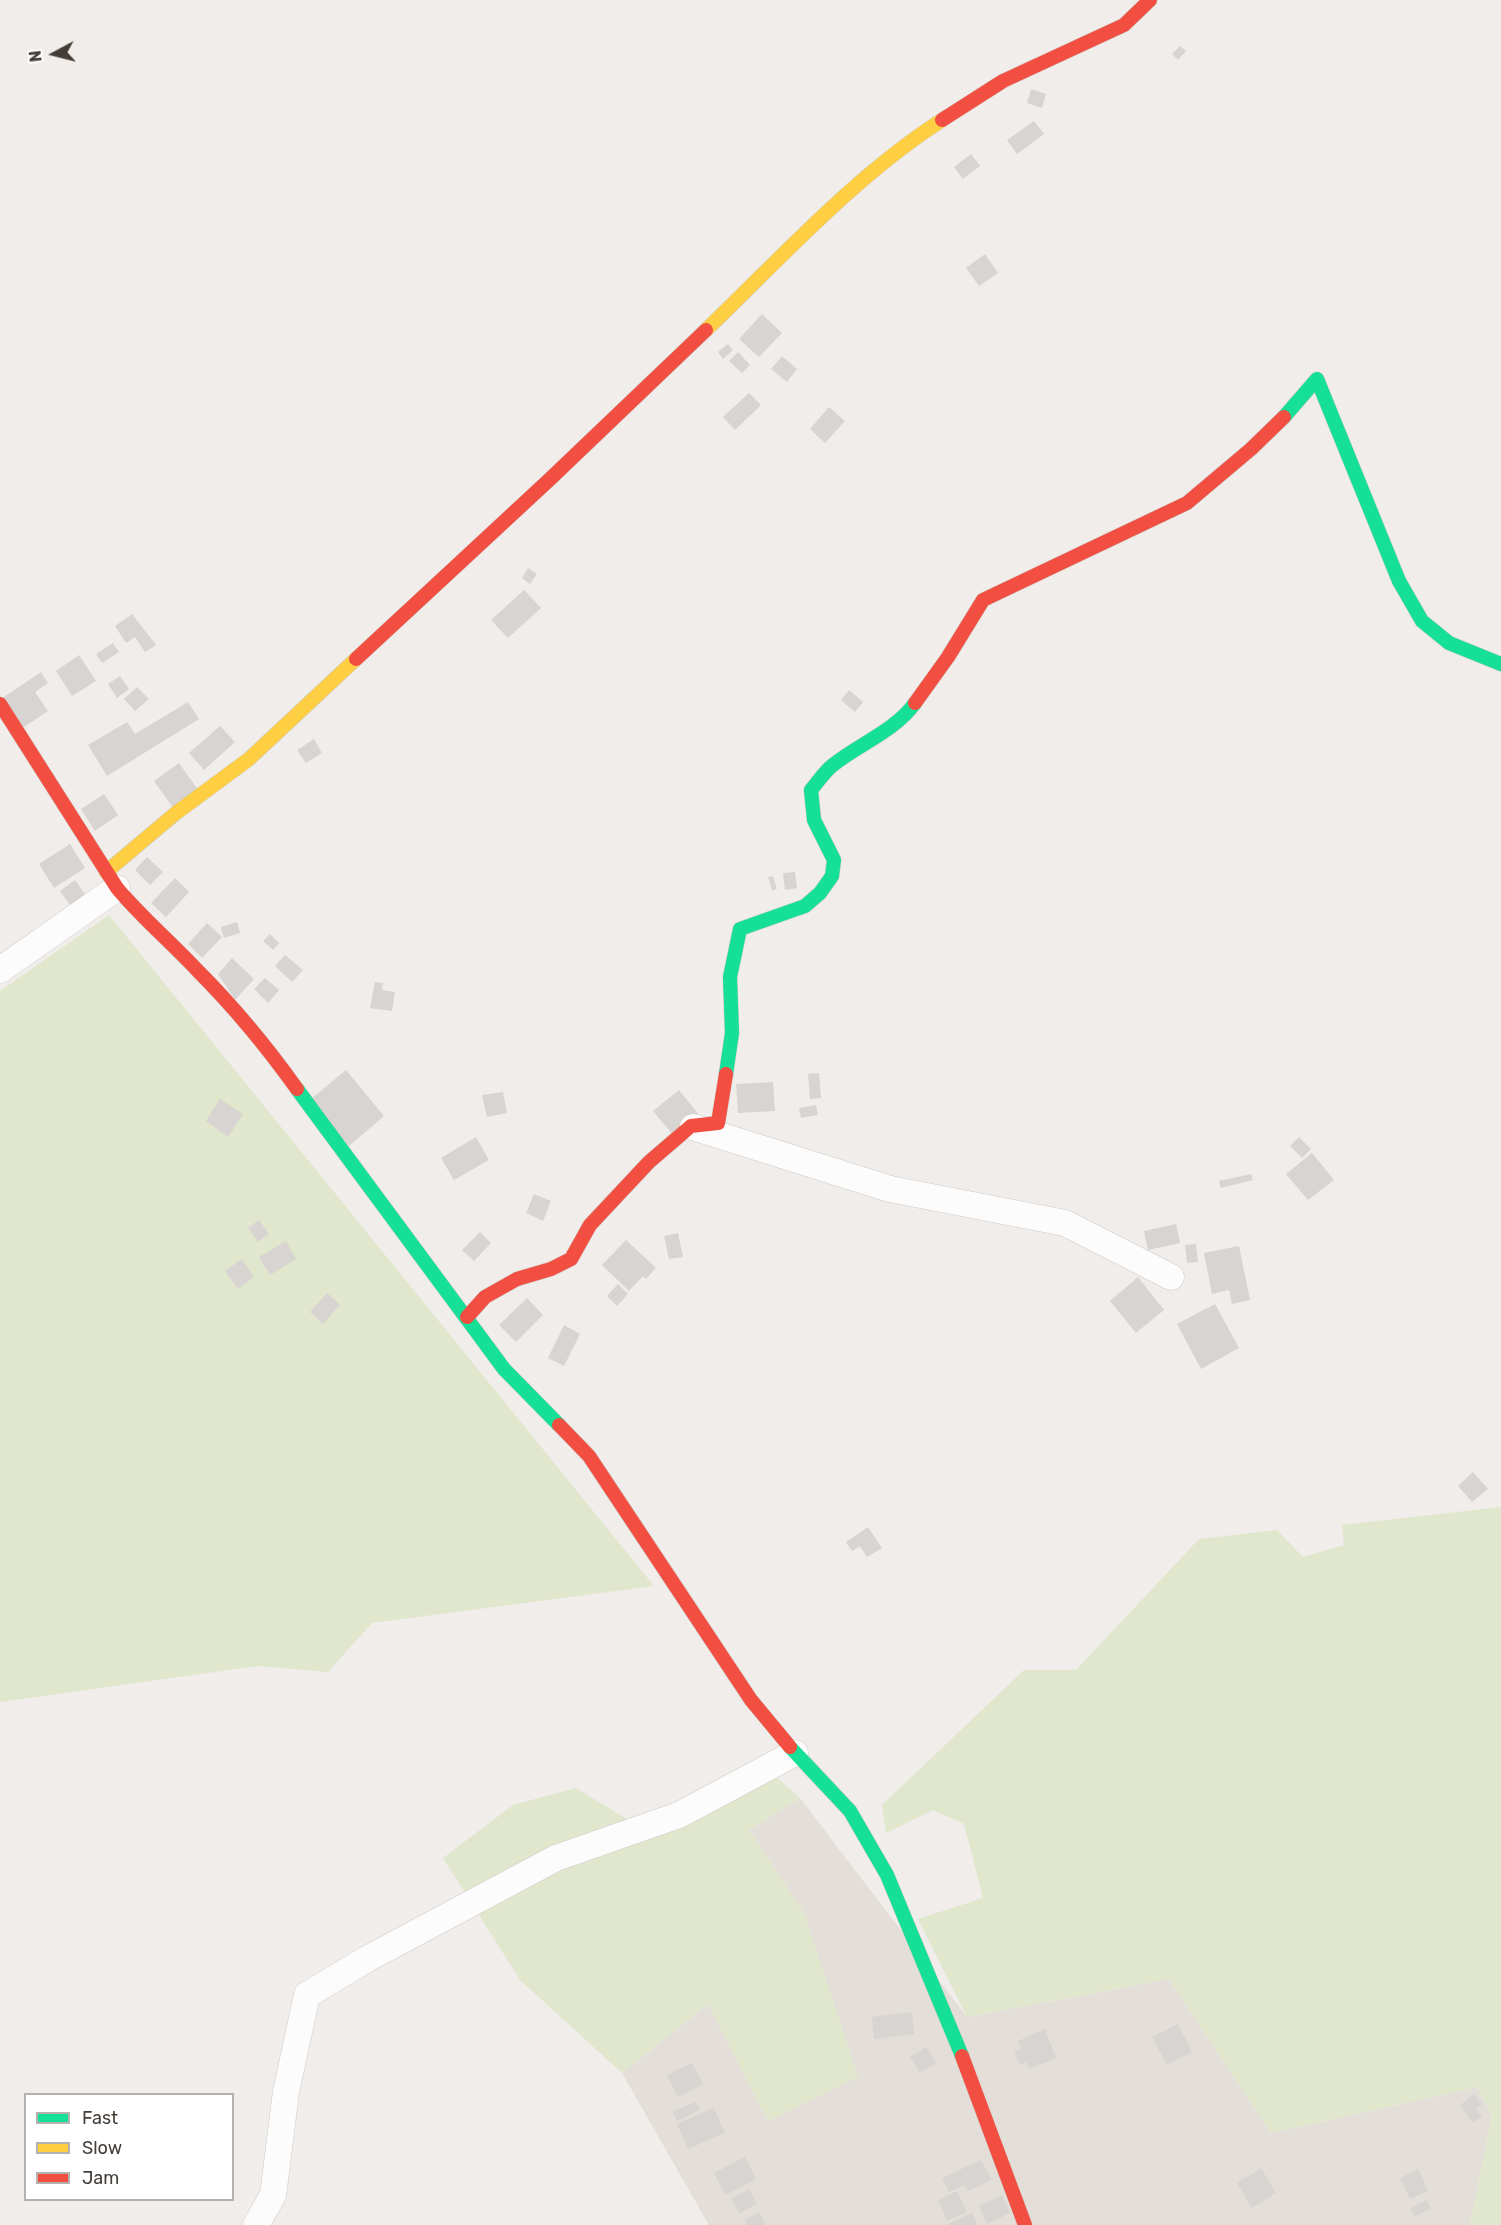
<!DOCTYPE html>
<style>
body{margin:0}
#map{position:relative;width:1501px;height:2225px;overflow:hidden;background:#f0edea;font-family:Rubik,sans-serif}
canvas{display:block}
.legend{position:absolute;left:24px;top:2093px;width:210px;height:108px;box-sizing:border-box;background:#fff;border:2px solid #b4b1af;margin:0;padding:8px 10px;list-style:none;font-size:18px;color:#443d37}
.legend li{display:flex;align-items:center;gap:12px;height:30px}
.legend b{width:30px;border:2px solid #b4b1af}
.north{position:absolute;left:24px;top:24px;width:60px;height:60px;-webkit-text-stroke:4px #fff;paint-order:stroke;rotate:263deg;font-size:16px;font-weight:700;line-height:24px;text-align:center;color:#443d37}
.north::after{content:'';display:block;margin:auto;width:21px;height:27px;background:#443d37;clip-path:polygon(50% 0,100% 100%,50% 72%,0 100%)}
</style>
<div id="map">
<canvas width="1501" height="2225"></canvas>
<ul class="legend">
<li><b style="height:8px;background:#16e098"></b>Fast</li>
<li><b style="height:8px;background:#ffcf43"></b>Slow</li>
<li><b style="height:8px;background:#f24e42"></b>Jam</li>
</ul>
<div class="north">N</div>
</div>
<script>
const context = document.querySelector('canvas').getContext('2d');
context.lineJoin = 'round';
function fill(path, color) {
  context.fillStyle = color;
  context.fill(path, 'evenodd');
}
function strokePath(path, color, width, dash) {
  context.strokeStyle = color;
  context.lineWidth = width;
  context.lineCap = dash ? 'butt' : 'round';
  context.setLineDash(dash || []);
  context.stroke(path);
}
const residential = new Path2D(`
 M 800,1798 L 967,2017 L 1169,1979 L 1271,2133 L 1477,2087 L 1492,2115 L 1470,2225 L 709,2225 L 622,2073 L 708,2004 L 768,2121 L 805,1915 L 749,1830 Z`);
const green = new Path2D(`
 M 109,915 L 654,1586 L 372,1623 L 328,1672 L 258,1666 L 0,1702 L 0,991 Z
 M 1501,1507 L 1501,2225 L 1470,2225 L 1492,2115 L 1477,2087 L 1271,2133 L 1169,1979 L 967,2017 L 918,1919 L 983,1898 L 964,1824 L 933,1810 L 886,1833 L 882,1805 L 1024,1670 L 1076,1670 L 1199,1539 L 1277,1530 L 1303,1557 L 1344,1545 L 1342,1525 Z
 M 775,1776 L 800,1798 L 749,1830 L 805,1915 L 858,2077 L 768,2121 L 708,2004 L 622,2073 L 520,1980 L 443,1858 L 513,1805 L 576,1788 L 651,1834 Z`);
const building = new Path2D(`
 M 1180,46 L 1186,51 L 1178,60 L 1172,54 Z
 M 1031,89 L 1046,94 L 1042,108 L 1027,103 Z
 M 1034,121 L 1044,134 L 1017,154 L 1007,140 Z
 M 971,154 L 980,166 L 963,179 L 954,167 Z
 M 985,254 L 998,273 L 979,286 L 966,268 Z
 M 762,314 L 782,333 L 759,357 L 739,339 Z
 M 728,344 L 733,350 L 723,359 L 718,352 Z
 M 738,352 L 750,365 L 742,373 L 729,361 Z
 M 782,356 L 797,369 L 787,382 L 771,369 Z
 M 749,393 L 761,405 L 735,430 L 723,417 Z
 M 829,407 L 845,421 L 825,443 L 810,429 Z
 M 528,568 L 537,574 L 530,584 L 522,578 Z
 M 524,590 L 541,608 L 508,638 L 491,620 Z
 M 132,614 L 156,645 L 145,652 L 135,637 L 126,643 L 115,626 Z
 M 113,643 L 119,652 L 102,663 L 96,654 Z
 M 79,655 L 96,681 L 72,696 L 56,671 Z
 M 41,672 L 48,683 L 35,692 L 48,711 L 21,729 L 1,699 Z
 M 120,676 L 129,689 L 117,698 L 108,684 Z
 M 137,687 L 149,699 L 135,711 L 124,699 Z
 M 849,690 L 863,702 L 855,712 L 841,700 Z
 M 188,702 L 199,719 L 107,776 L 88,745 L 127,722 L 135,734 Z
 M 220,726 L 235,742 L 204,770 L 189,753 Z
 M 314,739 L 322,753 L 306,763 L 297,750 Z
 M 179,763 L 199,791 L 174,809 L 154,781 Z
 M 104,794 L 118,815 L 95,831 L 81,809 Z
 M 70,844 L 85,868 L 54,888 L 39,864 Z
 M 147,857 L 163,872 L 150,885 L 135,870 Z
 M 795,872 L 797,888 L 785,890 L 783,873 Z
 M 773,876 L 777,889 L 772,890 L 768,877 Z
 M 175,878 L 189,892 L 166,917 L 151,903 Z
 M 75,880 L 87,897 L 72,908 L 60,891 Z
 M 237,922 L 240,933 L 224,938 L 221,927 Z
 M 207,923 L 222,937 L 202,958 L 188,944 Z
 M 270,934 L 279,943 L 273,950 L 263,941 Z
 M 285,955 L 303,970 L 292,982 L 275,966 Z
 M 232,958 L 254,979 L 235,1000 L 218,974 Z
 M 265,978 L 279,990 L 268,1003 L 254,989 Z
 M 375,982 L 383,983 L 382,990 L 395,992 L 392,1011 L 370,1008 Z
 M 346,1070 L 384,1116 L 349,1146 L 310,1100 Z
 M 819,1073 L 821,1098 L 810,1099 L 808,1074 Z
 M 773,1082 L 775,1111 L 738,1113 L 736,1084 Z
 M 679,1090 L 700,1116 L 674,1136 L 653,1111 Z
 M 503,1092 L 507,1113 L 487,1117 L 482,1095 Z
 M 220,1099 L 243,1114 L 228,1137 L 206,1121 Z
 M 816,1105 L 818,1115 L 801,1118 L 799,1108 Z
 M 476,1137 L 489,1160 L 454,1180 L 441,1158 Z
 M 1299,1137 L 1311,1149 L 1302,1158 L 1290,1146 Z
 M 1312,1153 L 1334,1180 L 1308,1200 L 1286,1174 Z
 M 1251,1174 L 1253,1180 L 1221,1188 L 1219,1181 Z
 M 534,1194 L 551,1201 L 543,1221 L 526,1213 Z
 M 259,1220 L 269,1234 L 258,1242 L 248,1228 Z
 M 1176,1224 L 1180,1243 L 1148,1250 L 1144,1231 Z
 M 480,1232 L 491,1243 L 474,1261 L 462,1250 Z
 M 678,1233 L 683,1257 L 669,1259 L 664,1236 Z
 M 626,1240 L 656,1268 L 646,1279 L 643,1276 L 629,1291 L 602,1265 Z
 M 286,1241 L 296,1259 L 270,1275 L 259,1257 Z
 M 1196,1244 L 1198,1262 L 1187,1263 L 1185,1245 Z
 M 1239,1246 L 1250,1300 L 1232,1304 L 1229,1290 L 1212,1294 L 1204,1253 Z
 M 242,1259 L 254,1277 L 238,1289 L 225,1271 Z
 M 1138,1277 L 1164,1310 L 1136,1333 L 1110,1301 Z
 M 618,1284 L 628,1294 L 617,1306 L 607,1296 Z
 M 327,1293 L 340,1305 L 323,1324 L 310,1312 Z
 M 527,1298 L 543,1315 L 516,1342 L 499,1325 Z
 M 1215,1304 L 1239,1348 L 1201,1369 L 1177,1324 Z
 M 564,1325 L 580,1334 L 564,1366 L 548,1358 Z
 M 1473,1472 L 1488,1489 L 1472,1502 L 1458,1486 Z
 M 868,1527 L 882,1548 L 867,1557 L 860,1546 L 852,1551 L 846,1542 Z
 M 912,2012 L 914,2034 L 874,2039 L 872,2017 Z
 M 1178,2024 L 1192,2052 L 1167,2065 L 1152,2037 Z
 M 1045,2029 L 1056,2058 L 1029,2069 L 1026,2062 L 1020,2065 L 1014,2052 L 1021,2049 L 1018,2041 Z
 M 926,2047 L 936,2063 L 920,2073 L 910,2057 Z
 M 692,2063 L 703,2084 L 678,2097 L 667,2075 Z
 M 1474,2094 L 1482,2104 L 1476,2109 L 1482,2116 L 1473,2123 L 1460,2105 Z
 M 696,2101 L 700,2110 L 677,2121 L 673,2112 Z
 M 714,2108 L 725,2133 L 688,2149 L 677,2124 Z
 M 745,2157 L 756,2179 L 725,2195 L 714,2173 Z
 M 981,2160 L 992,2180 L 968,2191 L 965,2185 L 949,2192 L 942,2178 Z
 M 1261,2168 L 1276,2193 L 1252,2208 L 1237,2183 Z
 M 1418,2169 L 1428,2191 L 1410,2199 L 1400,2178 Z
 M 749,2189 L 757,2203 L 740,2214 L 731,2199 Z
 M 957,2191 L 967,2212 L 947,2221 L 938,2200 Z
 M 1002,2195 L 1010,2213 L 987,2224 L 979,2206 Z
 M 1427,2200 L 1431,2209 L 1414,2216 L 1410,2208 Z
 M 760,2213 L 765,2225 L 747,2225 L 745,2219 Z
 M 972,2213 L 977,2225 L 946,2225 Z`);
const street = new Path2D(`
 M 0,970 L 117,888
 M 693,1127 L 890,1189 L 1065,1223 L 1171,1277
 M 256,2225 L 273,2195 L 286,2092 L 307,1995 L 367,1959 L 556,1858 L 679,1815 L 795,1753`);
const fast = new Path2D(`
 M 1284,417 L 1317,379 L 1399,581 L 1422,621 L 1449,643 L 1501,664
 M 726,1074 L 732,1033 L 730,977 L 740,929 L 805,906 L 820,893 L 832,876 L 834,860 L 814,820 L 811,790 C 818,782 824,772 833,765 C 859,744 895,731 915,703
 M 297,1089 L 504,1369 L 559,1425
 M 790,1747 L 850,1811 L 887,1875 L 962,2056`);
const slow = new Path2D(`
 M 706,330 C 781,258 855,176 942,120
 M 106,872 L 176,813 L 249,759 L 356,659`);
const jam = new Path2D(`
 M 942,120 L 1003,81 L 1124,25 L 1150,0
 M 356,659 L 549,480 L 706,330
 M 915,703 L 948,657 L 983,600 L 1187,503 L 1251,449 L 1284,417
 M 0,704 L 117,888 C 142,918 171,942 197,970 C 234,1007 267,1047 297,1089
 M 467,1317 L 485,1297 L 517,1279 L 551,1269 L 571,1259 L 590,1225 L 649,1162 L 691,1126 L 718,1123 L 726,1074
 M 559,1425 L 589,1456 L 751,1700 L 790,1747
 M 962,2056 L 1025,2225`);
fill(residential, '#e3ded8');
fill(green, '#e0e7cd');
fill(building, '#d8d4d1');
strokePath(street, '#cdcbc8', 27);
strokePath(fast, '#cec9c2', 15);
strokePath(slow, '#cec9c2', 15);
strokePath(jam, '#cec9c2', 15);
strokePath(street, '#fdfcfc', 26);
strokePath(fast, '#16e098', 14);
strokePath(slow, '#ffcf43', 14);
strokePath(jam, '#f24e42', 14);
</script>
